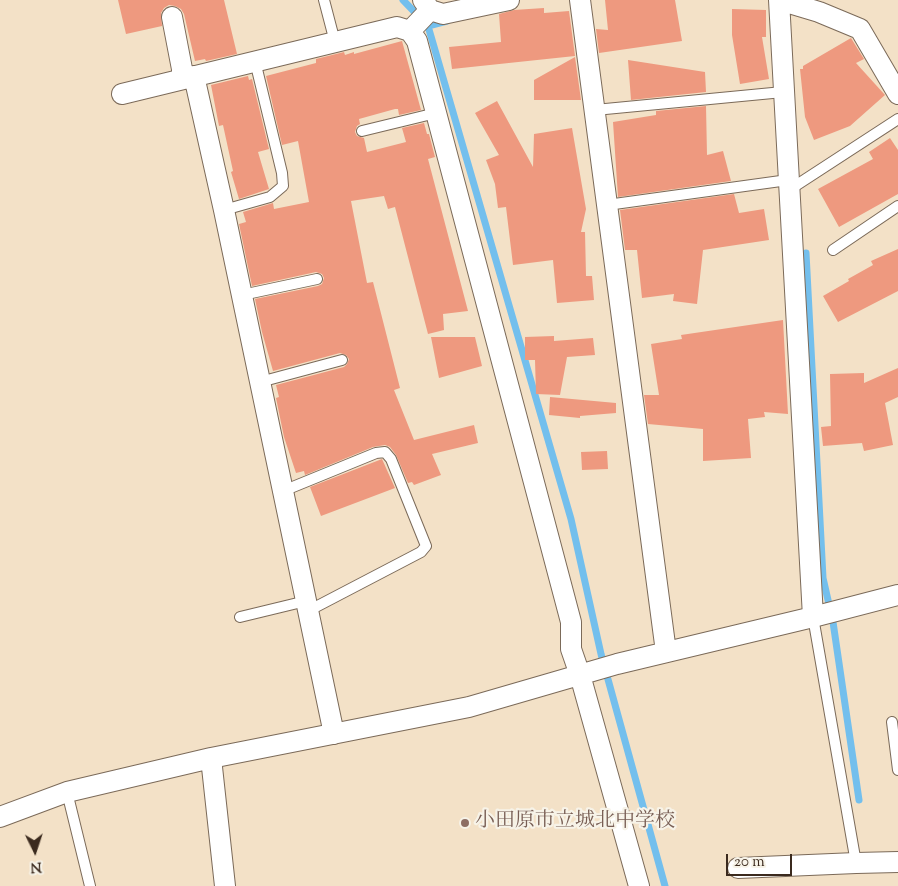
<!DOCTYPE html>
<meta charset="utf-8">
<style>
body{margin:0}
#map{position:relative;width:898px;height:886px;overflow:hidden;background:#f3e1c7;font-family:"Sorts Mill Goudy",serif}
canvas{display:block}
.north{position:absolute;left:10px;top:826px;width:50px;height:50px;-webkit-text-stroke:4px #f7f3e8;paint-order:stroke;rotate:176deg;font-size:14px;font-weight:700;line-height:20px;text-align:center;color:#3b2a1e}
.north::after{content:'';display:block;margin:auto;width:18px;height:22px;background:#3b2a1e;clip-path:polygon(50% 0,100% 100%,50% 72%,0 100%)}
.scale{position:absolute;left:726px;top:854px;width:66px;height:22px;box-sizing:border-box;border:2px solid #3b2a1e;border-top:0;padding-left:6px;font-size:15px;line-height:18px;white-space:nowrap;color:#3b2a1e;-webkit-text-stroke:4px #f7f3e8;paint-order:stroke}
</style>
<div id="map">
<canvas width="898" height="886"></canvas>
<div class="north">N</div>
<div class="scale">20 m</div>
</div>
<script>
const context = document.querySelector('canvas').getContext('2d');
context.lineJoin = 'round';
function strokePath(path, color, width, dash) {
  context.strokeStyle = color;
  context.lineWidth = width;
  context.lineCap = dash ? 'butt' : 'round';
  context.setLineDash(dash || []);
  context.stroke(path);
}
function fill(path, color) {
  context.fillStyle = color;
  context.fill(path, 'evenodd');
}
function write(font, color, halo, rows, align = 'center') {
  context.font = font + ' "Sorts Mill Goudy","Noto Serif JP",serif';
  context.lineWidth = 4.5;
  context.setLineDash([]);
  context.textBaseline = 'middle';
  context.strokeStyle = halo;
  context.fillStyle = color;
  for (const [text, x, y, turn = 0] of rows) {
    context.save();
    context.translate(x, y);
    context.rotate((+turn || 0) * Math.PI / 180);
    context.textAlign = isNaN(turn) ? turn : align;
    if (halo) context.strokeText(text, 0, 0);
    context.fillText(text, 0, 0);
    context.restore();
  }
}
const stream = new Path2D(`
 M 403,0 L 428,26 L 571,519 L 601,654 L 665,886
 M 428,26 L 447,21
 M 806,253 L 823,578 L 833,622 L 859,800`);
const building = new Path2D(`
 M 118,0 L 224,0 L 237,54 L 206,61 L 205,59 L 195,61 L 184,14 L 181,9 L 175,6 L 169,5 L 164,8 L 161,13 L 162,26 L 126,34 Z
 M 605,0 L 675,0 L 682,41 L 599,53 L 596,29 L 608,30 Z
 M 544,8 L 544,13 L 569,11 L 575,56 L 452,69 L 449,47 L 501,42 L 499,14 L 514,10 Z
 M 732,9 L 766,10 L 766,37 L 762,37 L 769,79 L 740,84 L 732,35 Z
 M 851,38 L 864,59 L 856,63 L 885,95 L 850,126 L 814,140 L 805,117 L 800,69 L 803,69 L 803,66 Z
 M 402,41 L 421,110 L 399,115 L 398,109 L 395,109 L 359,119 L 360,124 L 357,126 L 355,132 L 357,136 L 364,138 L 367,152 L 406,142 L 402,128 L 424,123 L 427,134 L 429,134 L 435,157 L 428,159 L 468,311 L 443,314 L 444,330 L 428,334 L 395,207 L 388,209 L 384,196 L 351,201 L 367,283 L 373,282 L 400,388 L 394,390 L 414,440 L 474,425 L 478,443 L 432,454 L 441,475 L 414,485 L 412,482 L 408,483 L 396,455 L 390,447 L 385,445 L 373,447 L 305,475 L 304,471 L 296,473 L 284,437 L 276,398 L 279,397 L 276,385 L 344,367 L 347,364 L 349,359 L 346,355 L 340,353 L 273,371 L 262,332 L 255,299 L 318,286 L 322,284 L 324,278 L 322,274 L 316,272 L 252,286 L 239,224 L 246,222 L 243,212 L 273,203 L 274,209 L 309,202 L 298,141 L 282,145 L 266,76 L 316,63 L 316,59 L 344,52 L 345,55 L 354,52 L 354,54 Z
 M 575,57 L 581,100 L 534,100 L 534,80 Z
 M 628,60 L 705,72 L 706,92 L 631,100 Z
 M 248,76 L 249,80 L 252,79 L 269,149 L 258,152 L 269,189 L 239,199 L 231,172 L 233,171 L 223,125 L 219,126 L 211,85 Z
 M 497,101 L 533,167 L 534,134 L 572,128 L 586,209 L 581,232 L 585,232 L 586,276 L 592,276 L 594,300 L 557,303 L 553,260 L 513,265 L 506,207 L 498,208 L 495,184 L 486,160 L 499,155 L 475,113 Z
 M 706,106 L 707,155 L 723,151 L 731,181 L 618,197 L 613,122 L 656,115 L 656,111 Z
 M 890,138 L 898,150 L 898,194 L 839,227 L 818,189 L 873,159 L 869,152 Z
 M 734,194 L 739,213 L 764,209 L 769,240 L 703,250 L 697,304 L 673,301 L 674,294 L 642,298 L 637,250 L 625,250 L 620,210 Z
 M 898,249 L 898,291 L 838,322 L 823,296 L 849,281 L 848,279 L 873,265 L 871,261 Z
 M 783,320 L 788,414 L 764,412 L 765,417 L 748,419 L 751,458 L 703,461 L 703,429 L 648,424 L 644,395 L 659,395 L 651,344 L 682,339 L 681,335 Z
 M 554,336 L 554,341 L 593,338 L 595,355 L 567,357 L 560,395 L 536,394 L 535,360 L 525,360 L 525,337 Z
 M 431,337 L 475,337 L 482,366 L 439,378 Z
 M 898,368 L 898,397 L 885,403 L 893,445 L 864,451 L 862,443 L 823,446 L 821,427 L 831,426 L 830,374 L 864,373 L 864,383 Z
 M 550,397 L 616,403 L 616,413 L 580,416 L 580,418 L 549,415 Z
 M 607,451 L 608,469 L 582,470 L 581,452 Z
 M 382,459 L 395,488 L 321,516 L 310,487 Z`);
const lane = new Path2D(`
 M 324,0 L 335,42
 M 595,110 L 783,92
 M 362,131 L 436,113
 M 789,190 L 898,119
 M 607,205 L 788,180
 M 224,210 L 270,197 L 283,186 L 282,173 L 255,61
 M 833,250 L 898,206
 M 242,295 L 317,279
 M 260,382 L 342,360
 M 283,491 L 376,453 L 385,452 L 391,459 L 426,546 L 421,552 L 308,611
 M 240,617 L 306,601
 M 813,617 L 856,863
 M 892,722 L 898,770
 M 67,792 L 90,886`);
const street = new Path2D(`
 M 423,0 L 430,10 L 443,14 L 509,0
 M 580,0 L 666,652
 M 779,0 L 813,617
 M 779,0 L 819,12 L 860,29 L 898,94
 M 172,17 L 182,69 L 182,79
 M 410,31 L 417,41 L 571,622 L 571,649 L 580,675 L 639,886
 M 194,76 L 224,210 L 334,734
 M 122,94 L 397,27 L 410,31 L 430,10
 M 211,758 L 225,886
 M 0,817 L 67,792 L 211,758 L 469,707 L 617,664 L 813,617 L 898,595
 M 738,868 L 856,863 L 898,862`);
const markers = [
 [465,823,5,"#8d6e63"]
];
const educationNames = [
 ["小田原市立城北中学校",475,823]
];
strokePath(stream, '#73bfed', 7);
fill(building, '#ee997f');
strokePath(lane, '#7b6a59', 12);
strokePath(street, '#7b6a59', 22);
strokePath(lane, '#fff', 10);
strokePath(street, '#fff', 20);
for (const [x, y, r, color] of markers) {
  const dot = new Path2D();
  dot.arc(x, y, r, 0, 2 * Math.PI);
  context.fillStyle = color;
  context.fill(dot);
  strokePath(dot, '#f7f3e8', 2);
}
write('20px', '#785e54', '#f7f3e8', educationNames, 'left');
</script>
